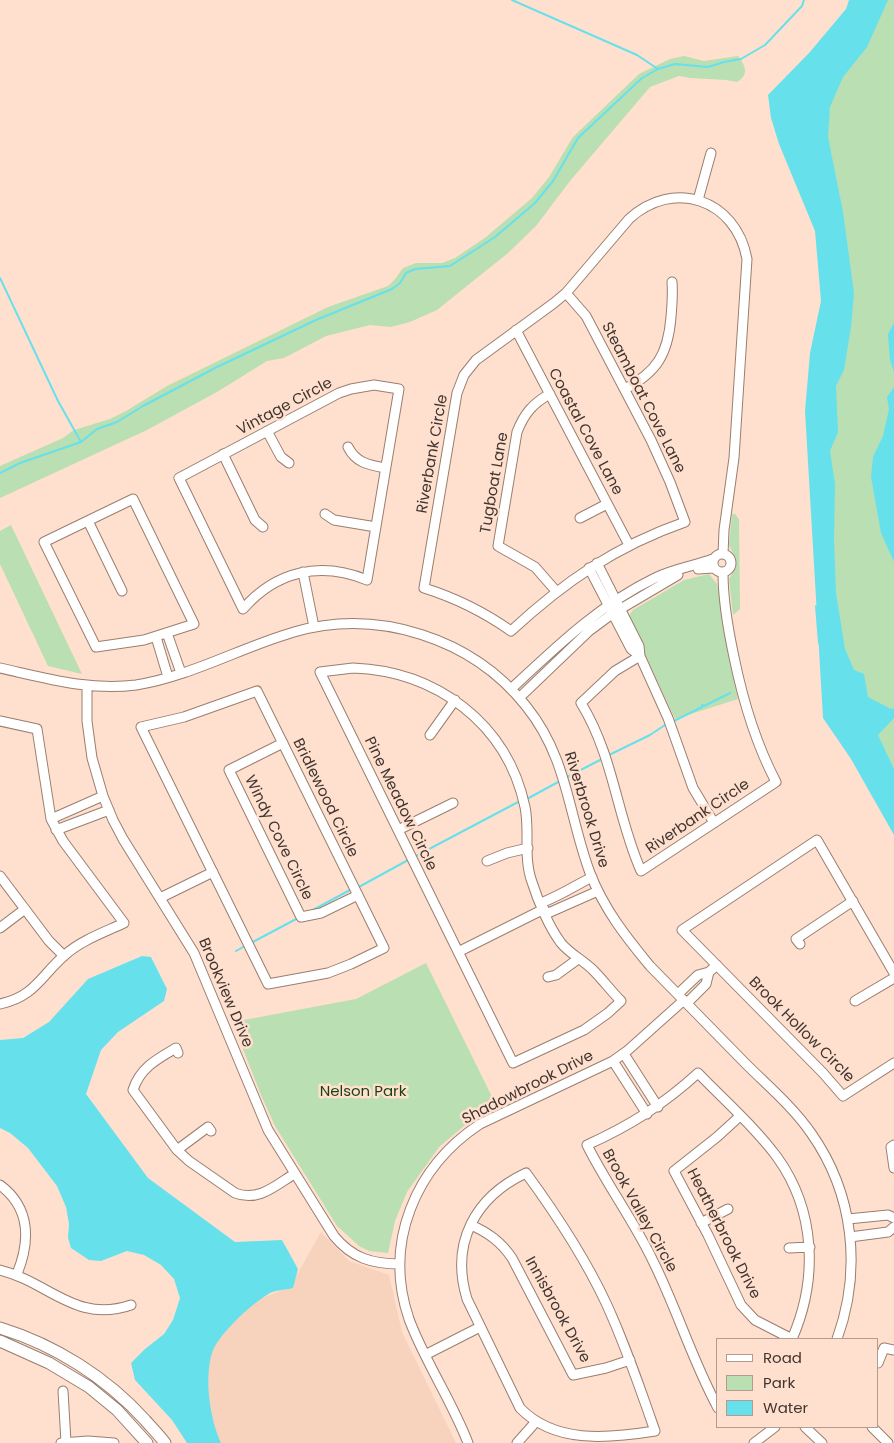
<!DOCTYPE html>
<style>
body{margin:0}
#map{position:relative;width:894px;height:1443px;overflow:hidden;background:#ffe0cf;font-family:Poppins,sans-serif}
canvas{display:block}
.legend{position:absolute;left:716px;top:1338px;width:162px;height:90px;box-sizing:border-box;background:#ffe0cf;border:1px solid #b39c8f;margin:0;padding:6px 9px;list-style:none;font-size:15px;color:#41352f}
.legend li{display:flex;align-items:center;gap:10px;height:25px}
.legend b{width:25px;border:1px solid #b39c8f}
</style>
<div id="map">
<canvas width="894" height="1443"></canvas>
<ul class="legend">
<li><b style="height:6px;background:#fff"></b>Road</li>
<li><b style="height:14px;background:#b9dfb2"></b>Park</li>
<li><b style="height:14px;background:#66e1ec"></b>Water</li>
</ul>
</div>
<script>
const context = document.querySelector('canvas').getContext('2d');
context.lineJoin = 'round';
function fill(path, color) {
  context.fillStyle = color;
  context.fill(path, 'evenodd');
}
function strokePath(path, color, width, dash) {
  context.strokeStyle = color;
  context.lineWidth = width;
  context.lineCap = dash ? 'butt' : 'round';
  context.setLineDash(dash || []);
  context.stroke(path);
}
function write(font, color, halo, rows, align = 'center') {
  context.font = font + ' Poppins,sans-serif';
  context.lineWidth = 5;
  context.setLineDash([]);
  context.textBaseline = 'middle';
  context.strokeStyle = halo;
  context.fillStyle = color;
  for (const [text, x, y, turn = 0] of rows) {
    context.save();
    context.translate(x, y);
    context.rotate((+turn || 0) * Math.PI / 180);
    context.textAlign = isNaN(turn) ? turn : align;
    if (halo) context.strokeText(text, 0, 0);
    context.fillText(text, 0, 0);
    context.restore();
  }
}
const built = new Path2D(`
 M 321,1232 L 349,1261 L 389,1275 L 402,1332 L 456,1443 L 213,1443 L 205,1436 L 209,1349 L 240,1307 L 290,1287 Z`);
const green = new Path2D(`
 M 883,0 L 894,0 L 894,782 L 837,652 L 815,102 Z
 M 684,56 L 704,61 L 738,56 C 746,66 749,75 737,82 L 726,80 L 690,78 L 679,76 L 650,87 L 570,181 L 536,226 L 508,253 L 437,310 L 410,322 L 391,327 L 370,325 L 326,336 L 284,358 L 267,361 L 217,392 L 147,430 L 0,498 L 0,466 L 63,438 L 74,430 L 110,419 L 126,411 L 167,386 L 328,307 L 388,286 L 395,279 L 403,268 L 416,263 L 442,263 L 455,258 L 486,237 L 532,198 L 549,177 L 573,137 L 639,74 L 670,59 Z
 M 732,514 L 735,514 L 739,519 L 740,609 L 733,615 L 729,579 L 736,568 L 736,559 L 729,545 Z
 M 11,525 L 82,674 L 48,666 L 0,564 L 0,531 Z
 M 709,574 L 717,584 L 738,699 L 675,719 L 628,617 L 633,610 L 684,580 Z
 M 426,963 L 497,1107 L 471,1120 L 439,1147 L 407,1192 L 395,1221 L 388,1253 L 369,1251 L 359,1246 L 337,1226 L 275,1126 L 261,1095 L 234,1026 L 244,1020 L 356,999 Z`);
const water = new Path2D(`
 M 849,0 L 888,0 L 867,47 L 843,77 L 830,107 L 828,137 L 843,212 L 854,293 L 851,327 L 844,370 L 836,386 L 838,432 L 830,451 L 835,484 L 834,541 L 836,593 L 845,649 L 854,670 L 864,674 L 868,697 L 891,709 L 894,708 L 894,718 L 878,735 L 894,769 L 894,835 L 851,759 L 823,718 L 805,411 L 810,353 L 821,301 L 815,231 L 779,144 L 771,118 L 768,95 L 809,53 L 846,9 Z
 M 894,323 L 894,372 L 890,360 L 888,334 Z
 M 894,387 L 894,562 L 881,533 L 871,477 L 873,457 L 883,436 L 889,409 L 887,397 Z
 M 142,956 L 151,957 L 167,989 L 164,1001 L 118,1032 L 101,1050 L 86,1094 L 148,1178 L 235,1242 L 282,1240 L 298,1269 L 293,1288 C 285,1290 273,1290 267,1295 C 251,1304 217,1336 212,1353 C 204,1379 210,1419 221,1443 L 187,1443 L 172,1420 L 135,1380 L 131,1363 L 145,1349 L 164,1334 L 173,1320 L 180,1298 L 174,1279 L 161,1265 L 144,1255 L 127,1251 L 101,1261 L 89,1260 L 71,1248 L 68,1238 L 69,1224 L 66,1207 L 57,1186 L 28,1148 L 10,1133 L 0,1128 L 0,1040 L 23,1038 L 49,1022 L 88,979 Z`);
const stream = new Path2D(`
 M 512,0 L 637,55 L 658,69
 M 0,278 L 58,401 L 81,442
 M 0,473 L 20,463 L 81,442 L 97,429 L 117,422 L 143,406 L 217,367 L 316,320 L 392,289 L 400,283 L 406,273 L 415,269 L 450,266 L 495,237 L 535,203 L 553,181 L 578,138 L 642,78 L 658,69 L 675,64 L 708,67 L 724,62 L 741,59 L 765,45 L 802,6 L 804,0
 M 816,606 L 819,643
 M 672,722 L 702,707 L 702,705 L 704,706 L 730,693
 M 609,755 L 650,735 L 668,723
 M 567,777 L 602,759
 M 525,800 L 560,781
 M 414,857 L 520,801
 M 357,888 L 410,859
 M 311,911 L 350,890 L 353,890
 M 251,943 L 298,918
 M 236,951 L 245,946`);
const minor = new Path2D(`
 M 698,200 L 711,153
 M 566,293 L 586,316 L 651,440 L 670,482 L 685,522 C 616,546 564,582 511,631 C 484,612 456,598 424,588 L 457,393 L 464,375 L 476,360 L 554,303 L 566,293 L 629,219 C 673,178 736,199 747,259 L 734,458 L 724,530 L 723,554
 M 516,330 L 629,545
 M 374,385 L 399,389 L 367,580 C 320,561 276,571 243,609 L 179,478 L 339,393 L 351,389 Z
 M 625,389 C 657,372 668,354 671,317 C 672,305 673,294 672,282
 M 550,394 C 533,403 524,414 517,432 L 498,546 L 535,567 L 556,591
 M 267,431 L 281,457 L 289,463
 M 348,447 C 356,463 369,465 385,468
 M 223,454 L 255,520 L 263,527
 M 133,499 L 194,624 L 144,640 L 96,647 L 44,542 Z
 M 325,514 L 334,520 L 376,527
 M 580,518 L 607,504
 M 88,521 L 122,591
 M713 563a9 9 0 1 1 18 0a9 9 0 1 1-18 0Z
 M 597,563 L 639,646 L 640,656 L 668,718 L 693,788 L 714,823
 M 589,568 L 631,649 L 640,656
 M 698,569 L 713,568
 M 303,572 L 314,627
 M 167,633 L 181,673
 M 156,637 L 168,677
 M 640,656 L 615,671 L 581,703 C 614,757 616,814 641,871 L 776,782 C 755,742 743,701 734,657 C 728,629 723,601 723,573
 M 0,668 C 45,678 89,691 136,685 C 189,677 242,647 294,632 C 378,608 472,638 526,706 C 568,758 568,814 590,873 C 604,909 626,937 650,966 C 682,999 714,1031 746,1064 C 768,1086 793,1107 811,1133 C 854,1194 862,1270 837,1339
 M 353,668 C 436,671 507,723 525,807 C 530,831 523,858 532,882 C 538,901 549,927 561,943 C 570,954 583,960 593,970 C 603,980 611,991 621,1001 L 608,1013 L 584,1030 L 513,1063 L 320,672 Z
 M 87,686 L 87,721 L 92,758 L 103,796 L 113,820 L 123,839 L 194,953 L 268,1130 L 334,1236 C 352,1258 372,1264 400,1264
 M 511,689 C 556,647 599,605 655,578 C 673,569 694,566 713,559
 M 257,691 L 384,948 L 351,964 L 328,973 L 268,984 L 141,727 L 184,717 Z
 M 519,698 L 589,631 L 612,614 L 678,575
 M 0,721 L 37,729 L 51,819 L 63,841 L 124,923 C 105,932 82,940 66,954 C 41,975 36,996 0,1004
 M 430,735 L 455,700
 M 283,743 L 229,770 L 301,917 L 321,913 L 358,895
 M 51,819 L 103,796
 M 56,830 L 109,810
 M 398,830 L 453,803
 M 487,861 L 507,853 L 528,848
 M 0,876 L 49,941 L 64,956
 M 160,898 L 213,872
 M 541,903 C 559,896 575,886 592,877
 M 546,914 L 598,891
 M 0,928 L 25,909
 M 800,944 L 796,939 L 853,901
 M 458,952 L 544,909
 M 894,973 L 817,840 L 682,930 L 823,1073 L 843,1096 L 894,1063
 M 548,977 L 556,975 L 578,959
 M 678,994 L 698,975 L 709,972 L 717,965
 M 855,1001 L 894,978
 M 687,1003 L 706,984 L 709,972
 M 178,1053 L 176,1048 C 157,1059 140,1068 133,1090 L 177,1150 L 189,1161 L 235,1193 C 258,1202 275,1186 294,1174
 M 624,1054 L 658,1107
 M 613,1061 L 647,1114
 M 740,1116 L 717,1137 L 674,1171 L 708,1235 L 741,1305 L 755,1320 L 792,1339
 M 894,1145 L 891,1147 L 894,1168
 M 177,1150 L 208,1127 L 211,1131
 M 526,1173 C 556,1214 584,1256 606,1303 C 625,1344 640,1388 655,1431 C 605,1439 554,1443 520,1408 L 467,1299 C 450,1243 475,1197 526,1173 Z
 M 0,1185 C 31,1208 30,1242 17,1274
 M 848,1219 L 888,1215 L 894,1218
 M 701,1223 L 728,1209
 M 471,1225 C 489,1233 501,1242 512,1258 L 573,1375 L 606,1368 L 630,1360
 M 850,1237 L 888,1232 L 894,1227
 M 789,1248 L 810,1247
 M 0,1270 C 49,1282 76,1324 131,1305
 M 425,1355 L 480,1327
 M 878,1363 L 884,1348 L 894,1350
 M 63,1391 L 66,1442
 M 718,1408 C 692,1360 677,1309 653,1261 C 634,1221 607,1185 587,1145 C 629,1126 663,1105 698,1073 C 724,1100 754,1126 777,1157 C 816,1211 818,1280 792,1339
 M 805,1427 L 822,1443
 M 872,1427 L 888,1443
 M 61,1443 L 88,1441 L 114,1443
 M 468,1443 C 452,1401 425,1362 409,1319 C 383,1243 415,1167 480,1124 L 613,1061 L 627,1051 L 684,1000
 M 517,1443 L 533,1425
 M 754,1443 L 775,1427`);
const major = new Path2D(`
 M 0,1328 C 55,1345 106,1377 145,1420 C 151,1427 159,1435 165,1443
 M 0,1341 L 49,1363 L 89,1387 L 117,1410 L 147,1443`);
const streetNames = [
 ["Steamboat Cove Lane",643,398,63],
 ["Vintage Circle",285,407,-28],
 ["Coastal Cove Lane",585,432,62],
 ["Riverbank Circle",433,454,-80],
 ["Tugboat Lane",495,483,-80],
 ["Bridlewood Circle",325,798,64],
 ["Pine Meadow Circle",400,804,64],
 ["Riverbrook Drive",586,810,73],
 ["Riverbank Circle",698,817,-34],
 ["Windy Cove Circle",278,838,64],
 ["Brookview Drive",225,993,67],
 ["Brook Hollow Circle",801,1030,45],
 ["Shadowbrook Drive",528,1088,-27],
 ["Brook Valley Circle",639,1211,61],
 ["Heatherbrook Drive",723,1234,63],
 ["Innisbrook Drive",557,1310,61]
];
const parkNames = [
 ["Nelson Park",363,1092]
];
fill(built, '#f7d2bd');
fill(green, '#b9dfb2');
fill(water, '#66e1ec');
strokePath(stream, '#66e1ec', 2);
strokePath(minor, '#9a7e6f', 11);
strokePath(major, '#9a7e6f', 13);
strokePath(minor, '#fff', 9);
strokePath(major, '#fff', 11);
write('15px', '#41352f', '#ffe0cf', streetNames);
write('15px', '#193f12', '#ffe0cf', parkNames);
</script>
